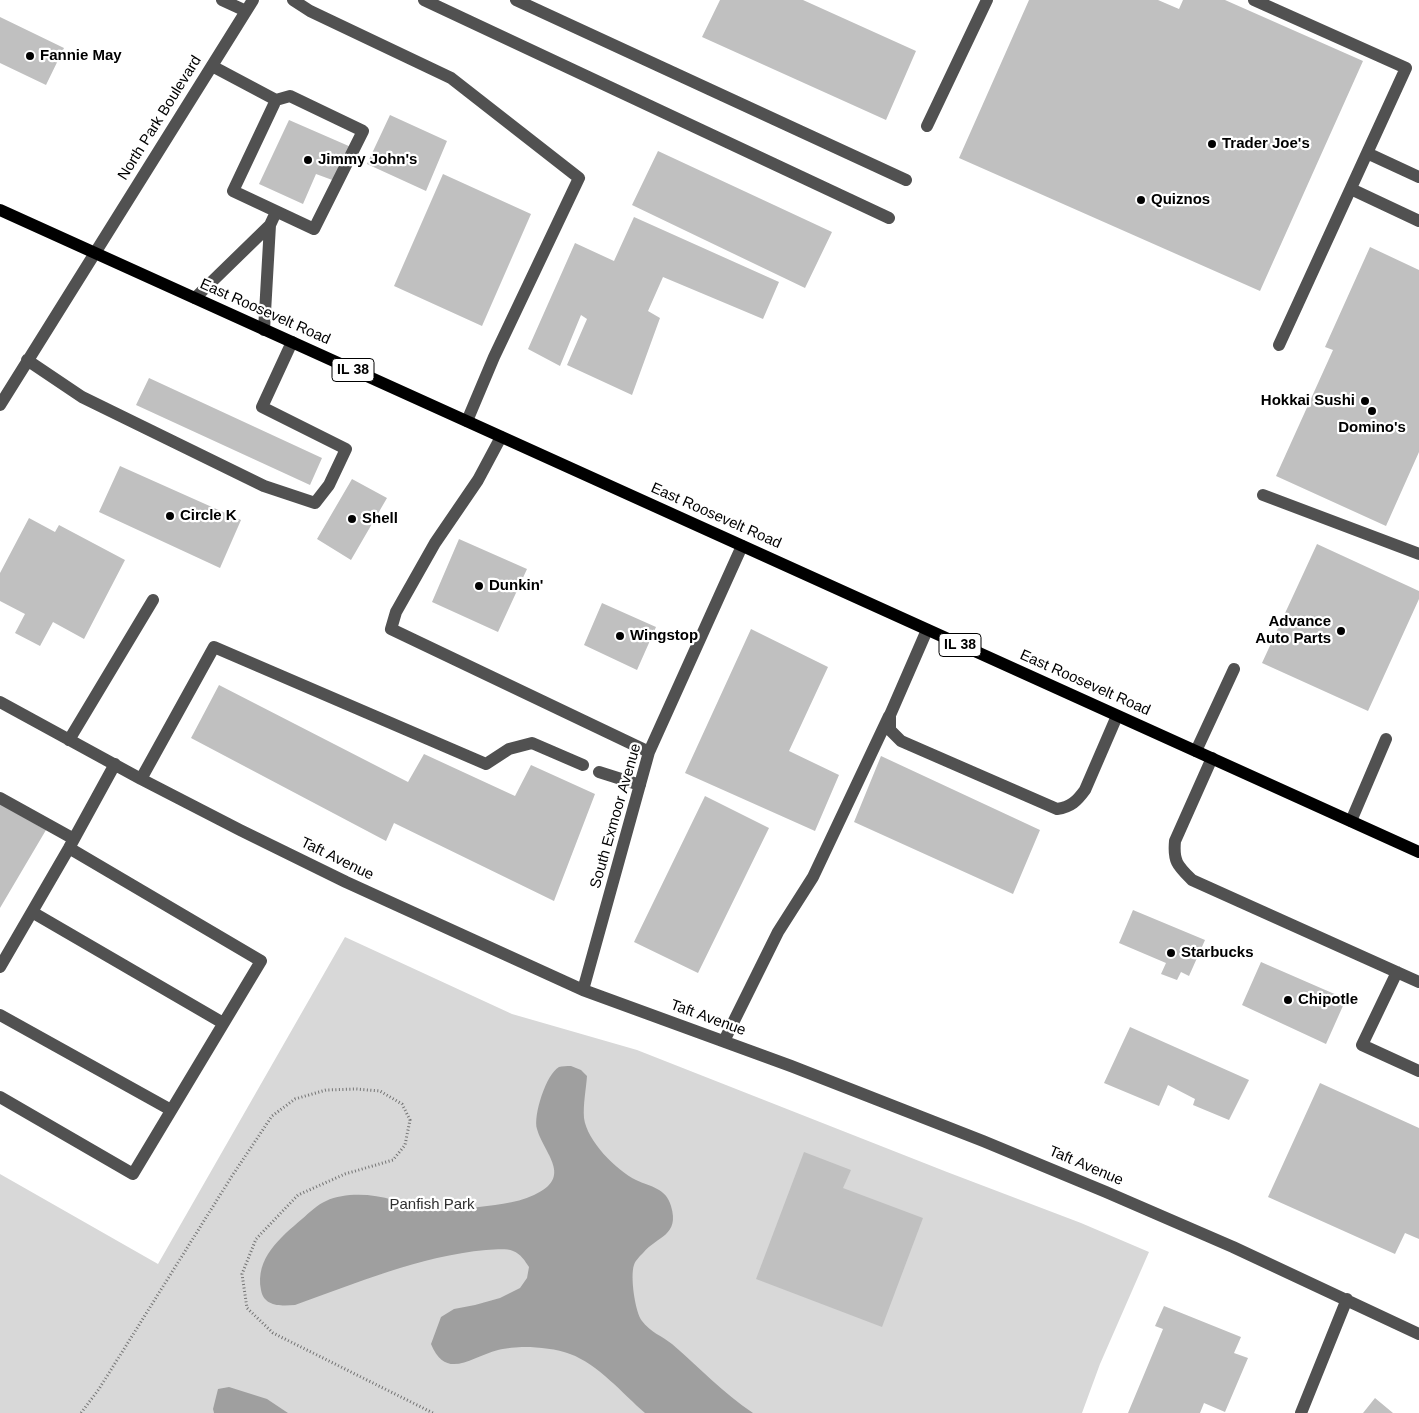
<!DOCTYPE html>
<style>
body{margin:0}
canvas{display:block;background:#fff}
</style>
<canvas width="1419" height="1413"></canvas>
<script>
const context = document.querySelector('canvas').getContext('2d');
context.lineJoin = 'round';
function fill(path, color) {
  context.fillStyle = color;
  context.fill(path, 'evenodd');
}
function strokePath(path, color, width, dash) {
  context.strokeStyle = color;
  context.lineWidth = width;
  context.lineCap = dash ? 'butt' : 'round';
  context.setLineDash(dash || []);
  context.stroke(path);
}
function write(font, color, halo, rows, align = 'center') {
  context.font = font + ' Arial,sans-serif';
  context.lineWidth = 4.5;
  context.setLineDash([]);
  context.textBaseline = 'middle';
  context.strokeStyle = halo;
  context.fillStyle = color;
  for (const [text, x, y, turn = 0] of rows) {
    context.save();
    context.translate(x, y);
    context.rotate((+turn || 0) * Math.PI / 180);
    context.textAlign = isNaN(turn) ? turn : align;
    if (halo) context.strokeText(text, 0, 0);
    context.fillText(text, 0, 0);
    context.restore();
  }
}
const green = new Path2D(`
 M 345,937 L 512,1014 L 637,1050 L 947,1172 L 1081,1223 L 1149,1252 L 1100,1364 L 1082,1413 L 0,1413 L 0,1174 L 158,1264 Z`);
const water = new Path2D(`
 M 571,1066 L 581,1070 L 587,1076 C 586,1090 583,1104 584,1118 C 587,1141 616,1170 636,1180 C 651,1187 666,1188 671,1206 C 680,1236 657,1236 643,1253 C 640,1256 635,1261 634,1265 C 630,1276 635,1312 642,1321 C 650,1332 662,1336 672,1344 C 699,1367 723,1393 753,1413 L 645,1413 C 623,1394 598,1364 570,1354 C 557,1349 539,1347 525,1347 C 517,1347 506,1348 498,1350 C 471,1357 446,1381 431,1344 L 441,1317 L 454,1309 L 475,1305 L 500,1298 L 520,1288 L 527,1278 L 529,1267 C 525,1261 521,1254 513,1251 C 505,1248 495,1250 486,1250 C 420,1256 357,1283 295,1305 C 281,1306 264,1307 261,1290 C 255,1258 280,1238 302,1219 C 309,1213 318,1204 326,1201 C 346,1192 373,1194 393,1200 C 403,1202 412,1207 422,1208 C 429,1209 438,1211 445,1211 C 453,1211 463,1209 471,1208 C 492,1205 515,1204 534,1195 C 574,1177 544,1154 537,1129 C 533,1116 546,1074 559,1067 C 562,1066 567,1066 571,1066 Z
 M 229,1387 L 267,1399 L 288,1413 L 214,1413 L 213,1409 L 218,1389 Z`);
const building = new Path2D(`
 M 720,0 L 803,0 L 916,51 L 886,120 L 702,37 Z
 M 1029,0 L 1158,0 L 1179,9 L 1183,0 L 1225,0 L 1363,61 L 1260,291 L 959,158 Z
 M 0,17 L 64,48 L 46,85 L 0,63 Z
 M 390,115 L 447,141 L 426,191 L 367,164 Z
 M 289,120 L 351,147 L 335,181 L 316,174 L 303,204 L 259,184 Z
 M 658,151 L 832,232 L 805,288 L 632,205 Z
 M 443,174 L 531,214 L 482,326 L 394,286 Z
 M 634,217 L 779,282 L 763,319 L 663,277 L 648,311 L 660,318 L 632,395 L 567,365 L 587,319 L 581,315 L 560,366 L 528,349 L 575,243 L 614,261 Z
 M 1370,247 L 1419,270 L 1419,452 L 1386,526 L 1276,476 L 1333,350 L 1325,347 Z
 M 149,378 L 322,458 L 310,485 L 136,405 Z
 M 120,466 L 241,520 L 220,568 L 99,512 Z
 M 352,479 L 387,498 L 351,560 L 317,539 Z
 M 29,518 L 55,532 L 59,525 L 125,560 L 84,639 L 53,622 L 40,646 L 15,633 L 25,614 L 0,601 L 0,573 Z
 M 459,539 L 527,569 L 498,632 L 432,602 Z
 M 1317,544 L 1419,591 L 1419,599 L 1368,711 L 1262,663 Z
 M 602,603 L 656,627 L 637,670 L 584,645 Z
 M 751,629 L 828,667 L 789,751 L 839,775 L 815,831 L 685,773 Z
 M 219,685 L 408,782 L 424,754 L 515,796 L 531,765 L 595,794 L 554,901 L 394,823 L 386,841 L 191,738 Z
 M 881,756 L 1040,830 L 1013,894 L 854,822 Z
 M 705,796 L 769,828 L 698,973 L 634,942 Z
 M 0,804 L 46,830 L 0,908 Z
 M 1133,910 L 1205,940 L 1189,976 L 1181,972 L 1177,980 L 1161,974 L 1166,963 L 1119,943 Z
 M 1261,962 L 1346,999 L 1326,1044 L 1242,1005 Z
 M 1130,1027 L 1249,1080 L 1229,1120 L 1193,1105 L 1195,1099 L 1168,1085 L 1159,1106 L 1104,1083 Z
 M 1320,1083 L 1419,1128 L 1419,1239 L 1405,1233 L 1395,1254 L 1268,1197 Z
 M 804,1152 L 851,1170 L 843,1188 L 923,1218 L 882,1327 L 756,1279 Z
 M 1164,1306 L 1241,1337 L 1234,1353 L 1248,1358 L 1225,1412 L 1204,1403 L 1200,1413 L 1128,1413 L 1163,1329 L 1155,1326 Z
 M 1375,1398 L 1393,1413 L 1363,1413 Z`);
const path = new Path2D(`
 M 81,1413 L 99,1389 L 232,1176 L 272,1116 L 295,1099 L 326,1090 L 356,1089 L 380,1091 L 402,1104 L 410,1120 L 405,1145 L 393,1160 L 345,1174 L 298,1195 L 256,1239 L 242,1274 L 247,1308 L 273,1333 L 433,1413`);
const minor = new Path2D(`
 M 222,0 L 246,11
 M 293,0 L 310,11 L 451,78 L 579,178 L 494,357 L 467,421
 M 424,0 L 889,218
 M 516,0 L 906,180
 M 1254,0 L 1406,68 L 1279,345
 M 212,66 L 276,100 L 233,191 L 314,229 L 363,131 L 290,96 L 276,100
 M 927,126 L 987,0
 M 1367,153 L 1419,177
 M 1351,189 L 1419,221
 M 195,298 L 270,225 L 276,212
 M 264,330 L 270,225
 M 27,360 L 82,397 L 264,486 L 315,503 L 329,485 L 346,449 L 262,407 L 292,342
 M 0,405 L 253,0
 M 501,437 L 478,480 L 435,543 L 396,612 L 391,629 L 649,752
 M 1263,495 L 1419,554
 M 927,630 L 890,715 L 890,730 L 901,741 L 1057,809 C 1071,807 1077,801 1085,790 L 1117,716
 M 0,702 L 141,779 L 240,830 L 346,882 L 583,990 L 791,1066 L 983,1141 L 1106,1192 L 1233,1247 L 1419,1334
 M 69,740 L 153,600
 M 1196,751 L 1234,669
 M 1212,758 L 1175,841 C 1173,862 1178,866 1192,880 L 1419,982
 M 599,772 L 640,785
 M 141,779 L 214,647 L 486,764 L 509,749 L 532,743 L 583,765
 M 0,798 L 74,839
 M 1351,821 L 1386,739
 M 32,912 L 223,1023
 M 0,967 L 69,848 L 115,764
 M 1397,972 L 1362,1045 L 1419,1071
 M 583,990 L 649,752 L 742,546
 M 0,1015 L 171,1110
 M 724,1041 L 778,932 L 813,877 L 889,716
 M 0,1097 L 133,1174 L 261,961 L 69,848
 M 1301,1413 L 1347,1299`);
const major = new Path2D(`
 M 0,210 L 1419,852`);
const markers = [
 [30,56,5,"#000"],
 [1212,144,5,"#000"],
 [308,160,5,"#000"],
 [1141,200,5,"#000"],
 [1365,401,5,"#000"],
 [1372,411,5,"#000"],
 [170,516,5,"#000"],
 [352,519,5,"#000"],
 [479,586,5,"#000"],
 [1341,631,5,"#000"],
 [620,636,5,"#000"],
 [1171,953,5,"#000"],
 [1288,1000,5,"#000"]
];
const shields = [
 [353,370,42],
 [960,645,42]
];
const shieldNames = [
 ["IL 38",353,370],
 ["IL 38",960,645]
];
const poiNames = [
 ["Fannie May",40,56],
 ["Trader Joe's",1222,144],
 ["Jimmy John's",318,160],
 ["Quiznos",1151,200],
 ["Hokkai Sushi",1355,401,"right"],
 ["Domino's",1372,428,"center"],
 ["Circle K",180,516],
 ["Shell",362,519],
 ["Dunkin'",489,586],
 ["Advance",1331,622,"right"],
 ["Auto Parts",1331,639,"right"],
 ["Wingstop",630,636],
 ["Starbucks",1181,953],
 ["Chipotle",1298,1000]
];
const streetNames = [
 ["North Park Boulevard",160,118,-58],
 ["East Roosevelt Road",265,312,24],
 ["East Roosevelt Road",716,516,24],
 ["East Roosevelt Road",1085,683,24],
 ["South Exmoor Avenue",616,816,-74],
 ["Taft Avenue",337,859,26],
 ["Taft Avenue",708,1018,20],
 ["Taft Avenue",1086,1166,23]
];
const parkNames = [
 ["Panfish Park",432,1205]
];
fill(green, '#d8d8d8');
fill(water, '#9f9f9f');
fill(building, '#c0c0c0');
strokePath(path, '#737373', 3, [1, 2.5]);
strokePath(minor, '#515151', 12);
strokePath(major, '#000', 12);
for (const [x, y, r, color] of markers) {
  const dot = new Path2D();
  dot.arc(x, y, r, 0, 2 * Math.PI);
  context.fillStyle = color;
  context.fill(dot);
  strokePath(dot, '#fff', 2);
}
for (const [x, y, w] of shields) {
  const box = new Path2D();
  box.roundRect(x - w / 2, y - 11.5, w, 23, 4);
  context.fillStyle = '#fff';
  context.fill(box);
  strokePath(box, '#000', 1);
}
write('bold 14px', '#000', null, shieldNames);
write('bold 15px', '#000', '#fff', poiNames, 'left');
write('15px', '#000', '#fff', streetNames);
write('15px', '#2f2f2f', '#fff', parkNames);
</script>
